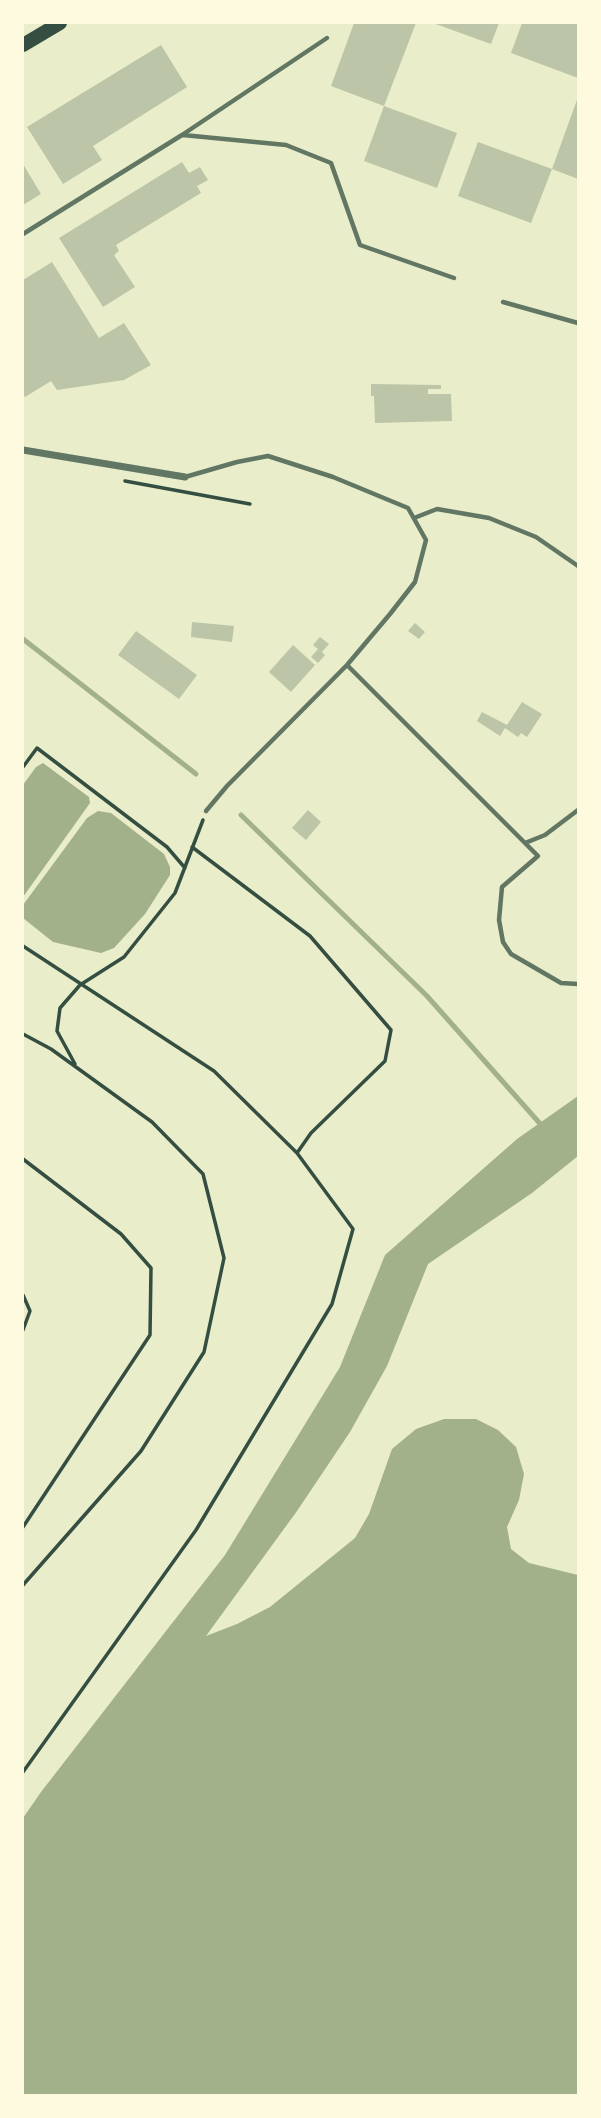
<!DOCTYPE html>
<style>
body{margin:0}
#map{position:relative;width:601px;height:2118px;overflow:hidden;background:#e9edc9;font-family:"DM Sans",sans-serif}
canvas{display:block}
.frame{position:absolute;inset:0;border:24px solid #fefae0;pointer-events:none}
</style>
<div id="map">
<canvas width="601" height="2118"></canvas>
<div class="frame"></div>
</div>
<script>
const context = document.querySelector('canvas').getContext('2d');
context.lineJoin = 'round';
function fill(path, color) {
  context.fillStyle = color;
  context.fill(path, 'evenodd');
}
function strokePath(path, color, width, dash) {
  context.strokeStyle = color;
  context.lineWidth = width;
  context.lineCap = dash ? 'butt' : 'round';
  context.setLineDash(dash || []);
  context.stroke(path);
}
const water = new Path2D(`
 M 43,763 L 89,797 L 90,803 L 23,897 L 23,785 L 36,767 Z
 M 98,811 L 111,813 L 164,854 L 170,867 L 170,875 L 145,914 L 114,948 L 101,953 L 53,942 L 23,918 L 23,905 L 87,818 Z
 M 578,1096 L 578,1156 L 532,1193 L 428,1264 L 387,1366 L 350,1432 L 297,1511 L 206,1636 L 237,1624 L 270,1607 L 355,1538 L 369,1514 L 392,1449 L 416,1429 L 444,1419 L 476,1419 L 498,1430 L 516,1447 L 524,1474 L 519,1500 L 507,1527 L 511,1549 L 529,1563 L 578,1575 L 578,2095 L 23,2095 L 23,1818 L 41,1792 L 225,1555 L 340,1367 L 385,1255 L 517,1139 Z`);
const stream = new Path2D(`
 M 23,639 L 196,774
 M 241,815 L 427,996 L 543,1127`);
const building = new Path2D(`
 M 354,23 L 416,23 L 384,106 L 331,86 Z
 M 433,23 L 499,23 L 491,44 Z
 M 522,23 L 578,23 L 578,78 L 511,53 Z
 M 161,45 L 187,87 L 93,146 L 102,160 L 63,184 L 27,127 Z
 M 578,97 L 578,179 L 552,169 Z
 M 384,106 L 457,133 L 437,188 L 364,161 Z
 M 478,142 L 552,169 L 531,223 L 458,196 Z
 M 182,162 L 189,173 L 200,167 L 208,180 L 197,186 L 201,193 L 116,245 L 119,251 L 114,255 L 135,287 L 103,307 L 59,238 Z
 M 23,164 L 41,194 L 23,205 Z
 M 52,262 L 99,338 L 124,323 L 151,365 L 124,380 L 57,390 L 51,381 L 25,397 L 23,395 L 23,280 Z
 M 371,384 L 441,385 L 441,389 L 428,389 L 428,394 L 451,394 L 452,421 L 375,423 L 374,396 L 371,396 Z
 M 192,622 L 234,626 L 232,642 L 191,637 Z
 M 415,623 L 425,632 L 419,639 L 408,631 Z
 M 136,631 L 197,675 L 179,699 L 118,655 Z
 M 320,637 L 329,644 L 322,652 L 325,655 L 318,663 L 311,657 L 318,649 L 313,645 Z
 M 293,645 L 315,665 L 291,692 L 269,672 Z
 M 522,702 L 542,714 L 527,737 L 521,733 L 518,737 L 505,728 L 500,736 L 477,721 L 482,712 L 507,725 Z
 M 308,810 L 321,822 L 306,840 L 292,828 Z`);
const path = new Path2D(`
 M 125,481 L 250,504
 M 23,767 L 37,748 L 167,847 L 185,868
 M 192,847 L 310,936 L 391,1030 L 385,1061 L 311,1133 L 297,1153
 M 23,946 L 214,1071 L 297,1153 L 353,1229 L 332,1304 L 196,1530 L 23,1772
 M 23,1034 L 51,1049 L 152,1122 L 203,1174 L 224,1258 L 204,1352 L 141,1451 L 23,1585
 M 75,1064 L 57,1031 L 60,1008 L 80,985 L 124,957 L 175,893 L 203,820
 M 23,1159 L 121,1234 L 151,1268 L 150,1335 L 23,1527
 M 23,1295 L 30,1311 L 23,1330`);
const service = new Path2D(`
 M 183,135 L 286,145 L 331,163 L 360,245 L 454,278
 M 23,234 L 182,135 L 327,38
 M 503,302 L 578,323
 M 185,477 L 237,462 L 268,456 L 333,477 L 408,508 L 426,540 L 415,582 L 390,614 L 347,665 L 227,786 L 206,811
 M 414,518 L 437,509 L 489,518 L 536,537 L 578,566
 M 347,665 L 525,843 L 545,835 L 578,810
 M 525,843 L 538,856 L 502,887 L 499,920 L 503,942 L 511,954 L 561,983 L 578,984`);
const minor = new Path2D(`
 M 23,450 L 185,477`);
const secondary = new Path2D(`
 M 23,45 L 60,23`);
fill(water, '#a3b18a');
strokePath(stream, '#a3b18a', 5);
fill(building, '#bcc5a7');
strokePath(path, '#344e41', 3.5);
strokePath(service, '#617663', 4.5);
strokePath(minor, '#617663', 7);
strokePath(secondary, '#344e41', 14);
</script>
